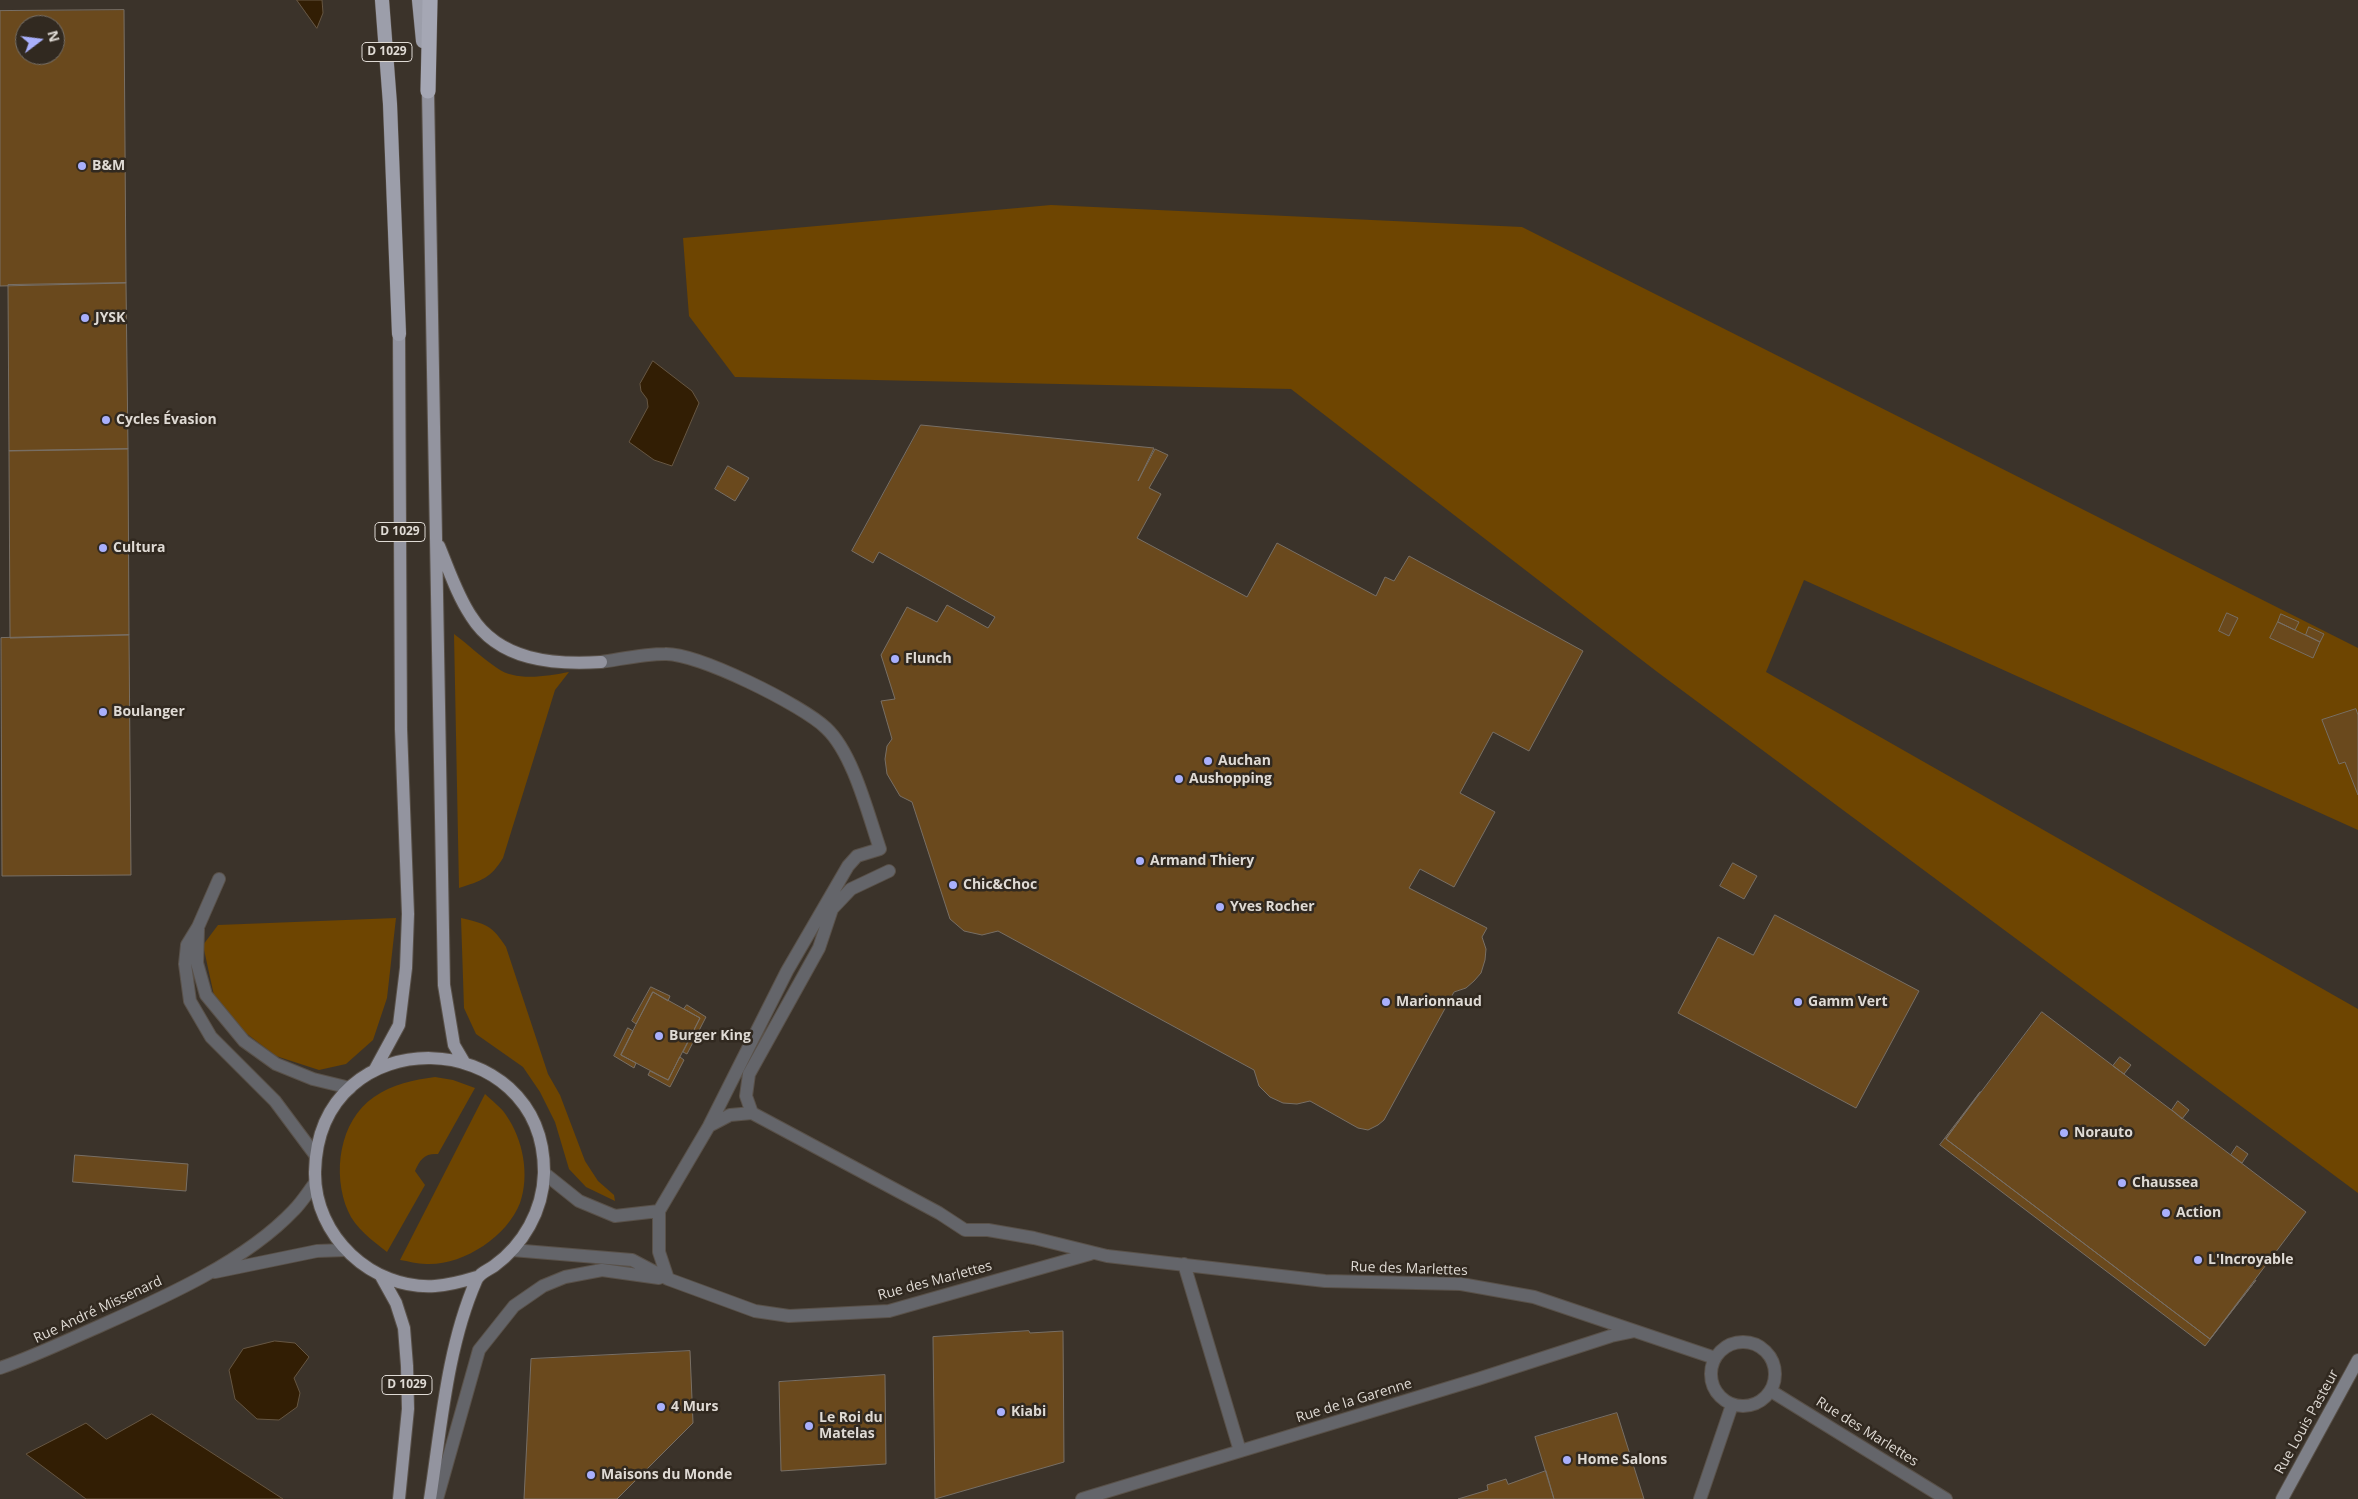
<!DOCTYPE html>
<meta charset="utf-8">
<style>
body{margin:0}
#map{position:relative;width:2358px;height:1499px;overflow:hidden;background:#3b332a;font-family:"Open Sans",sans-serif}
canvas{display:block}
.north{position:absolute;left:15px;top:15px;width:50px;height:50px;box-sizing:border-box;background:#312920;border:1px solid #777068;border-radius:50%;rotate:75deg;font-size:14px;font-weight:700;line-height:20px;text-align:center;color:#dfdad4}
.north::after{content:'';display:block;margin:auto;width:18px;height:22px;background:#a9b0fc;clip-path:polygon(50% 0,100% 100%,50% 72%,0 100%)}
</style>
<div id="map">
<canvas width="2358" height="1499"></canvas>
<div class="north">N</div>
</div>
<script>
const context = document.querySelector('canvas').getContext('2d');
context.lineJoin = 'round';
function fill(path, color) {
  context.fillStyle = color;
  context.fill(path, 'evenodd');
}
function strokePath(path, color, width, dash) {
  context.strokeStyle = color;
  context.lineWidth = width;
  context.lineCap = dash ? 'butt' : 'round';
  context.setLineDash(dash || []);
  context.stroke(path);
}
function write(font, color, halo, rows, align = 'center') {
  context.font = font + ' "Open Sans",sans-serif';
  context.lineWidth = 5;
  context.setLineDash([]);
  context.textBaseline = 'middle';
  context.strokeStyle = halo;
  context.fillStyle = color;
  for (const [text, x, y, turn = 0] of rows) {
    context.save();
    context.translate(x, y);
    context.rotate((+turn || 0) * Math.PI / 180);
    context.textAlign = isNaN(turn) ? turn : align;
    if (halo) context.strokeText(text, 0, 0);
    context.fillText(text, 0, 0);
    context.restore();
  }
}
const green = new Path2D(`
 M 1051,205 L 1522,227 L 2358,648 L 2358,830 L 1804,580 L 1766,672 L 2358,1009 L 2358,1193 L 1656,671 L 1291,389 L 735,377 L 689,316 L 683,238 Z
 M 454,634 C 469,645 482,658 497,668 C 516,682 547,676 569,672 L 555,690 L 503,858 C 491,878 481,881 459,888 Z
 M 396,918 L 387,998 L 373,1040 L 346,1064 L 319,1070 L 276,1056 L 234,1024 L 215,1000 L 203,945 L 218,925 Z
 M 461,918 C 486,924 492,925 506,947 L 548,1074 L 560,1095 L 585,1161 L 598,1181 L 614,1195 L 615,1201 L 586,1187 L 569,1169 L 555,1122 L 540,1092 L 523,1067 L 476,1034 L 464,1008 Z
 M 435,1077 L 453,1080 L 475,1088 L 438,1154 C 425,1153 420,1159 415,1171 L 425,1185 L 387,1252 C 373,1241 355,1228 348,1211 C 332,1174 339,1121 374,1097 C 393,1084 413,1080 435,1077 Z
 M 485,1094 C 492,1101 501,1107 506,1115 C 523,1139 530,1175 520,1203 C 507,1237 462,1266 426,1264 C 417,1264 408,1261 400,1260 Z`);
const water = new Path2D(`
 M 297,0 L 322,0 L 323,13 L 317,28 Z
 M 653,361 L 692,391 L 699,403 L 672,466 L 654,460 L 629,442 L 648,407 L 647,399 L 641,391 L 640,384 Z
 M 275,1341 L 295,1343 L 309,1357 L 294,1378 L 300,1393 L 297,1407 L 279,1420 L 257,1419 L 235,1399 L 229,1370 L 243,1349 Z
 M 152,1414 L 283,1499 L 86,1499 L 26,1454 L 86,1423 L 106,1439 Z`);
const building = new Path2D(`
 M 124,10 L 126,283 L 0,286 L 0,11 ZM 25,25 L 55,25 L 55,55 L 25,55 Z
 M 126,283 L 128,449 L 9,451 L 8,285 Z
 M 921,425 L 1154,448 L 1138,481 L 1155,449 L 1168,455 L 1149,488 L 1161,494 L 1137,538 L 1247,597 L 1277,543 L 1376,596 L 1385,577 L 1394,581 L 1409,556 L 1583,651 L 1529,751 L 1493,732 L 1460,793 L 1495,812 L 1454,887 L 1420,869 L 1409,888 L 1487,928 L 1482,937 L 1486,949 L 1485,960 L 1481,973 L 1474,981 L 1466,988 L 1454,992 L 1384,1120 L 1378,1125 L 1368,1130 L 1358,1128 L 1310,1101 L 1297,1104 L 1283,1103 L 1270,1097 L 1259,1086 L 1254,1070 L 998,931 L 982,935 L 964,931 L 950,919 L 912,802 L 900,796 L 887,774 L 885,759 L 887,746 L 892,739 L 881,701 L 895,699 L 881,655 L 907,607 L 937,622 L 947,605 L 988,628 L 995,617 L 879,552 L 873,563 L 852,551 Z
 M 128,449 L 129,635 L 10,638 L 9,451 Z
 M 728,466 L 749,478 L 735,501 L 715,489 Z
 M 2227,613 L 2238,618 L 2229,636 L 2219,631 Z
 M 2281,614 L 2299,622 L 2295,630 L 2278,622 Z
 M 2278,622 L 2320,642 L 2313,658 L 2270,638 Z
 M 2309,627 L 2324,634 L 2320,642 L 2306,635 Z
 M 129,635 L 131,875 L 2,876 L 1,638 Z
 M 2356,709 L 2358,715 L 2358,795 L 2345,762 L 2339,764 L 2322,720 Z
 M 1733,863 L 1757,876 L 1744,899 L 1720,886 Z
 M 1775,915 L 1919,991 L 1856,1108 L 1678,1013 L 1718,937 L 1753,955 Z
 M 651,987 L 670,996 L 668,1001 L 653,992 L 636,1024 L 632,1021 Z
 M 653,992 L 700,1018 L 668,1080 L 621,1055 Z
 M 687,1005 L 706,1017 L 687,1054 L 683,1052 L 700,1018 L 684,1009 Z
 M 2042,1012 L 2306,1212 L 2210,1339 L 1946,1139 Z
 M 628,1028 L 633,1031 L 621,1055 L 636,1063 L 634,1068 L 614,1056 Z
 M 680,1057 L 684,1060 L 670,1087 L 648,1075 L 650,1071 L 668,1080 Z
 M 2120,1057 L 2131,1065 L 2124,1074 L 2113,1066 Z
 M 1980,1092 L 1946,1139 L 2210,1339 L 2256,1280 L 2205,1346 L 1940,1145 Z
 M 2178,1101 L 2189,1110 L 2182,1119 L 2172,1110 Z
 M 2237,1146 L 2248,1154 L 2242,1163 L 2231,1155 Z
 M 75,1155 L 188,1164 L 186,1191 L 73,1182 Z
 M 1029,1331 L 1030,1333 L 1063,1331 L 1064,1462 L 935,1499 L 933,1337 Z
 M 690,1351 L 693,1423 L 617,1499 L 524,1499 L 531,1359 Z
 M 885,1375 L 886,1464 L 781,1471 L 779,1382 Z
 M 1617,1413 L 1644,1499 L 1554,1499 L 1535,1437 Z
 M 1546,1471 L 1554,1499 L 1458,1499 L 1488,1490 L 1487,1485 L 1506,1479 L 1508,1484 Z`);
const minor = new Path2D(`
 M 219,879 L 198,927 L 187,945 L 185,964 L 190,1001 L 211,1037 L 275,1101 L 316,1156
 M 198,929 L 197,963 L 206,995 L 244,1041 L 276,1064 L 313,1079 L 350,1088
 M 752,1113 L 939,1213 L 965,1230 L 988,1230 L 1034,1238 L 1107,1256 L 1325,1281 L 1461,1284 L 1534,1297 L 1715,1358
 M 752,1113 L 746,1096 L 749,1074 L 819,948 L 832,909 L 851,889 L 889,871
 M 709,1126 L 730,1115 L 752,1113
 M 544,1173 L 579,1201 L 615,1216 L 659,1211 L 709,1126 L 787,971 L 848,866 L 857,856 L 880,849 C 868,814 853,753 826,728 C 802,705 698,653 665,654 C 644,654 622,659 601,662
 M 659,1211 L 659,1252 L 668,1279
 M 512,1250 L 632,1260 L 668,1279 L 755,1311 L 789,1316 L 889,1311 L 1090,1254
 M 1184,1264 L 1240,1451
 M1711 1374a32 32 0 1 1 64 0a32 32 0 1 1-64 0Z
 M 1771,1391 L 1946,1499
 M 437,1499 L 479,1350 L 514,1306 L 543,1286 L 565,1277 L 602,1270 L 659,1278
 M 1082,1499 L 1478,1379 L 1611,1336 L 1635,1331
 M 1700,1499 L 1732,1405`);
const tertiary = new Path2D(`
 M 215,1272 L 317,1251 L 346,1250
 M 0,1368 C 35,1356 68,1340 102,1325 C 165,1297 246,1261 294,1210 C 302,1202 308,1192 315,1183`);
const secondary = new Path2D(`
 M 2282,1499 L 2358,1360`);
const primary = new Path2D(`
 M 428,91 L 444,985 L 454,1045 L 464,1062
 M 439,546 C 449,570 457,595 471,616 C 499,661 554,665 601,662
 M 374,1071 L 399,1025 L 406,968 L 408,914 L 401,729 L 399,334
 M 381,1276 L 396,1303 L 404,1328 L 407,1366 L 408,1409 L 399,1499
 M 430,1499 C 441,1428 447,1347 476,1281 C 479,1273 487,1271 494,1266 C 523,1245 543,1211 544,1173 C 545,1024 318,1016 315,1172 C 314,1236 372,1290 435,1286 C 450,1285 464,1281 477,1277`);
const trunk = new Path2D(`
 M 382,0 L 390,104 L 399,334
 M 419,0 L 423,41`);
const motorway = new Path2D(`
 M 428,91 L 430,0`);
const markers = [
 [82,166,5,"#a9b0fc"],
 [85,318,5,"#a9b0fc"],
 [106,420,5,"#a9b0fc"],
 [103,548,5,"#a9b0fc"],
 [895,659,5,"#a9b0fc"],
 [103,712,5,"#a9b0fc"],
 [1208,761,5,"#a9b0fc"],
 [1179,779,5,"#a9b0fc"],
 [1140,861,5,"#a9b0fc"],
 [953,885,5,"#a9b0fc"],
 [1220,907,5,"#a9b0fc"],
 [1386,1002,5,"#a9b0fc"],
 [1798,1002,5,"#a9b0fc"],
 [659,1036,5,"#a9b0fc"],
 [2064,1133,5,"#a9b0fc"],
 [2122,1183,5,"#a9b0fc"],
 [2166,1213,5,"#a9b0fc"],
 [2198,1260,5,"#a9b0fc"],
 [661,1407,5,"#a9b0fc"],
 [1001,1412,5,"#a9b0fc"],
 [809,1426,5,"#a9b0fc"],
 [1567,1460,5,"#a9b0fc"],
 [591,1475,5,"#a9b0fc"]
];
const shields = [
 [387,52,50],
 [400,532,50],
 [407,1385,50]
];
const shieldNames = [
 ["D 1029",387,52],
 ["D 1029",400,532],
 ["D 1029",407,1385]
];
const poiNames = [
 ["B&M",92,166],
 ["JYSK",95,318],
 ["Cycles Évasion",116,420],
 ["Cultura",113,548],
 ["Flunch",905,659],
 ["Boulanger",113,712],
 ["Auchan",1218,761],
 ["Aushopping",1189,779],
 ["Armand Thiery",1150,861],
 ["Chic&Choc",963,885],
 ["Yves Rocher",1230,907],
 ["Marionnaud",1396,1002],
 ["Gamm Vert",1808,1002],
 ["Burger King",669,1036],
 ["Norauto",2074,1133],
 ["Chaussea",2132,1183],
 ["Action",2176,1213],
 ["L'Incroyable",2208,1260],
 ["4 Murs",671,1407],
 ["Kiabi",1011,1412],
 ["Le Roi du",819,1418],
 ["Matelas",819,1434],
 ["Home Salons",1577,1460],
 ["Maisons du Monde",601,1475]
];
const streetNames = [
 ["Rue des Marlettes",1409,1269,2],
 ["Rue des Marlettes",935,1281,-15],
 ["Rue André Missenard",98,1310,-25],
 ["Rue de la Garenne",1354,1401,-17],
 ["Rue Louis Pasteur",2307,1422,-61],
 ["Rue des Marlettes",1867,1432,32]
];
fill(green, '#6e4501');
fill(water, '#321e04');
strokePath(water, '#665642', 1);
fill(building, '#6a491d');
strokePath(building, '#786f65', 1);
strokePath(minor, '#595149', 14);
strokePath(tertiary, '#595149', 14);
strokePath(secondary, '#595149', 14);
strokePath(primary, '#595149', 14);
strokePath(trunk, '#595149', 15);
strokePath(motorway, '#595149', 16);
strokePath(minor, '#64656a', 12);
strokePath(tertiary, '#64656a', 12);
strokePath(secondary, '#7e8088', 12);
strokePath(primary, '#93949f', 12);
strokePath(trunk, '#9c9eaa', 14);
strokePath(motorway, '#a5a7b4', 15);
for (const [x, y, r, color] of markers) {
  const dot = new Path2D();
  dot.arc(x, y, r, 0, 2 * Math.PI);
  context.fillStyle = color;
  context.fill(dot);
  strokePath(dot, '#312920', 2);
}
for (const [x, y, w] of shields) {
  const box = new Path2D();
  box.roundRect(x - w / 2, y - 9.5, w, 19, 4);
  context.fillStyle = '#312920';
  context.fill(box);
  strokePath(box, '#dfdad4', 1);
}
write('bold 12px', '#dfdad4', null, shieldNames);
write('bold 14px', '#dfdad4', '#312920', poiNames, 'left');
write('14px', '#dfdad4', '#312920', streetNames);
</script>
